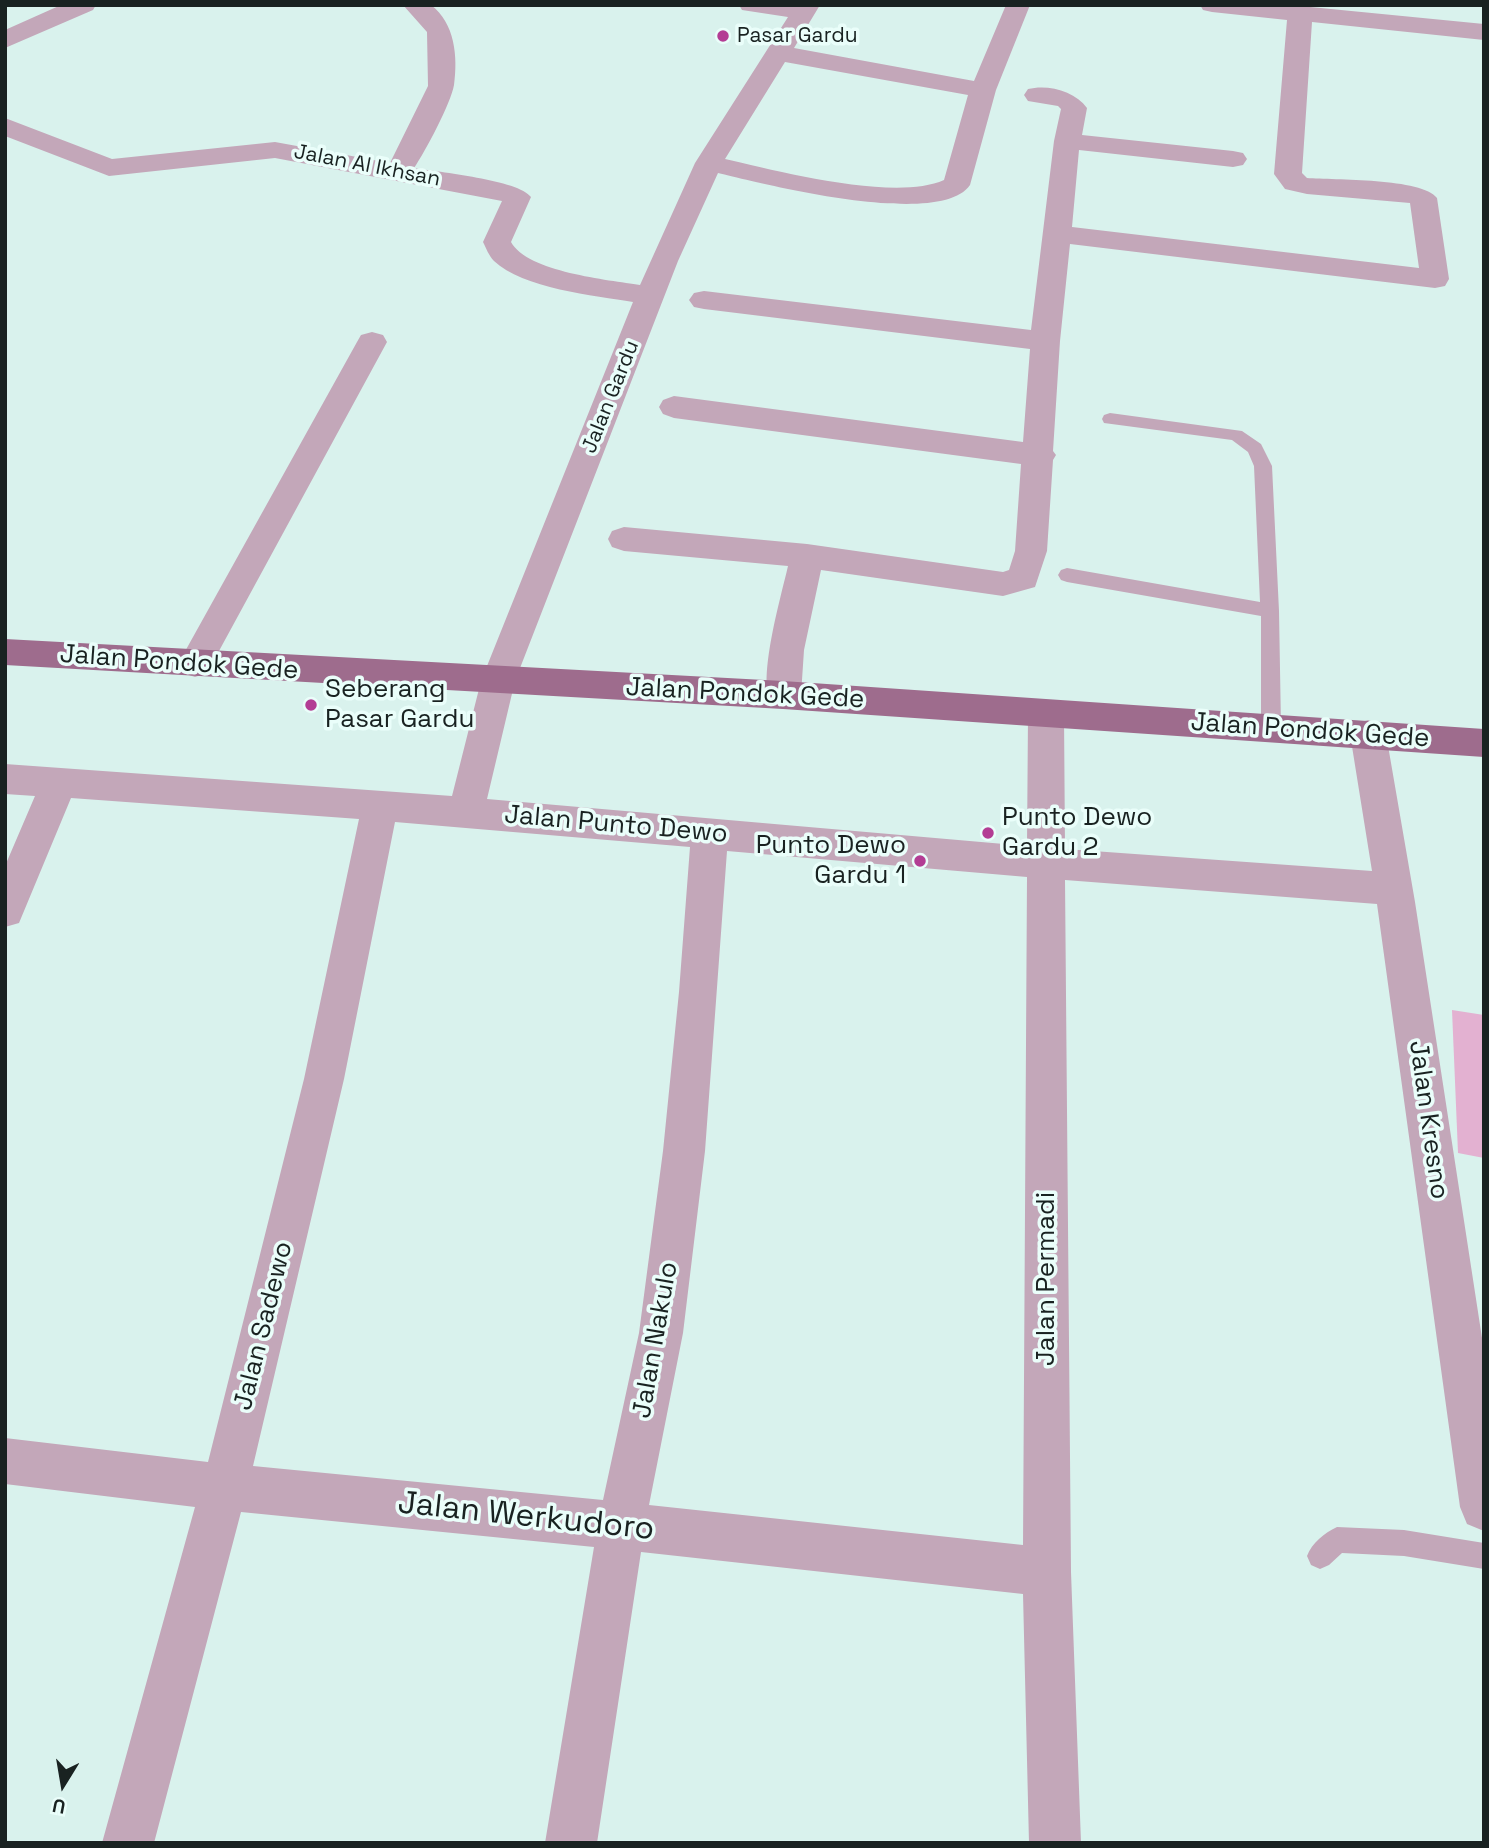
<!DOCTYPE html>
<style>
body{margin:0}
#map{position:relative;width:1489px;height:1848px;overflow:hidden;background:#d9f2ed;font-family:"Space Grotesk",sans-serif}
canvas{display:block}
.frame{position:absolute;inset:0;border:7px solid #192221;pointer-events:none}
.north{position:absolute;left:28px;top:1750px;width:70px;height:70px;-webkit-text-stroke:5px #eafefa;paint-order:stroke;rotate:191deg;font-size:19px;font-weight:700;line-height:28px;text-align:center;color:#192221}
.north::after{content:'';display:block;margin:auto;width:24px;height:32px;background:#192221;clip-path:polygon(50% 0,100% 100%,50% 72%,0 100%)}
</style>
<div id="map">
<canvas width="1489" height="1848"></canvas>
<div class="frame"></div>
<div class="north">U</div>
</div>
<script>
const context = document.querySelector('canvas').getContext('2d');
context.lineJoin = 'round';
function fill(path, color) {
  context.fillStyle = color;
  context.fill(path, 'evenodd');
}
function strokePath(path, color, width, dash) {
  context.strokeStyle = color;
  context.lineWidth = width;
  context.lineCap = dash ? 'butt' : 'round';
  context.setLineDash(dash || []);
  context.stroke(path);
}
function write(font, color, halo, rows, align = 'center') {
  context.font = font + ' "Space Grotesk",sans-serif';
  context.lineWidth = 7;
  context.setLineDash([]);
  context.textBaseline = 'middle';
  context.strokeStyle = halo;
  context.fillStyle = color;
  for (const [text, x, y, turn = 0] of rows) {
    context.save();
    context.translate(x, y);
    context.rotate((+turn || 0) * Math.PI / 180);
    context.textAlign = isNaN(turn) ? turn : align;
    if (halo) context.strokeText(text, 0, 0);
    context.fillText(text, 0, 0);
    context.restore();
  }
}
const green = new Path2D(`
 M 1452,1010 L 1484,1015 L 1484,1158 L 1458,1153 Z`);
const service = new Path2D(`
 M 1110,413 L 1242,431 L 1261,444 L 1272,466 L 1279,611 L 1281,727 L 1278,732 L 1271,735 L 1264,732 L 1261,727 L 1261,616 L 1067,582 L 1061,580 L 1058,575 L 1061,570 L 1067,568 L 1260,602 L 1254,466 L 1248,452 L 1232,440 L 1104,423 L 1102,419 L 1104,415 Z
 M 1337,1527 L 1404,1530 L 1484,1543 L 1484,1569 L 1404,1556 L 1342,1553 L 1329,1565 L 1320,1569 L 1311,1565 L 1307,1556 C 1312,1543 1324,1533 1337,1527 Z`);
const minor = new Path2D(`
 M 61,5 L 96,5 L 93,10 L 5,48 L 5,30 Z
 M 403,5 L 431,5 C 455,23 458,57 454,85 C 451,103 425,152 414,168 C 438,172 519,180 531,197 L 511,242 C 527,272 609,280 640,285 L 695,163 L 788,17 L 742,10 L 739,5 L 820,5 L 794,48 L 974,81 L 1006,5 L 1030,5 L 996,90 L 970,185 C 940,229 764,184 718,173 L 678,261 L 515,681 L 487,799 L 1027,846 L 1028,715 L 1033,705 L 1046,701 L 1059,705 L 1064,715 L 1065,849 L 1372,871 L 1350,734 L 1355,724 L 1368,720 L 1381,724 L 1386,734 L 1415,902 L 1484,1351 L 1484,1531 L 1467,1524 L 1460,1507 L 1377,904 L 1065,880 L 1071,1572 L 1081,1843 L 1029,1843 L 1023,1594 L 641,1552 L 597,1843 L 545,1843 L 594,1547 L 241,1512 L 154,1843 L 102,1843 L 195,1507 L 5,1484 L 5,1438 L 208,1462 L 304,1079 L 359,819 L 71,798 L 19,923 L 5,927 L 5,866 L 35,796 L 5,794 L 5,764 L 452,796 L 481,681 L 633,302 C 595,296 522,288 494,261 C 489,256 486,248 483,242 L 502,201 L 275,158 L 109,176 L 5,136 L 5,118 L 112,159 L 275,142 L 390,163 L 428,86 L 427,32 ZM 785,62 L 968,95 L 944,180 C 895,202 778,171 725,159 ZM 395,822 L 690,847 L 679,992 L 663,1151 L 639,1333 L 603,1500 L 253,1466 L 344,1079 ZM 727,851 L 1027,877 L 1023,1545 L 649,1505 L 683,1333 L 705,1151 Z
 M 1200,5 L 1290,5 L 1484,24 L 1484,40 L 1312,22 L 1302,173 L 1307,178 C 1333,180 1423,178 1437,198 L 1449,279 L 1445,286 L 1435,288 L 1070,244 L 1060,341 L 1053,451 L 1056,455 L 1053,460 L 1047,551 L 1035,587 L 1003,596 L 821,570 L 804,650 L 801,695 L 795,705 L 783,709 L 771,705 C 757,679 781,597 788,566 L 624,551 L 612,547 L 608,539 L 612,531 L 624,527 L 807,544 L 1003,572 L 1009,570 L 1015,551 L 1021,464 L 674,418 L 663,414 L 659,407 L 663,400 L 674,396 L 1023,442 L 1030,349 L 704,309 L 694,307 L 689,300 L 694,293 L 704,291 L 1031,330 L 1054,141 L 1061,109 L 1058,106 L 1028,101 L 1024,95 L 1028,89 C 1048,84 1075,91 1087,108 L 1082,135 L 1233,151 L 1243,153 L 1247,159 L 1243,165 L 1233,167 L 1079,150 L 1072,227 L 1419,268 L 1410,203 L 1307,194 L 1285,189 L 1274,174 L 1287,20 L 1212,12 L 1203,10 Z
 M 372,332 L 383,335 L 387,342 L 207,673 L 195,677 L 183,673 L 178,664 L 183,655 L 357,342 L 361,335 Z`);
const primary = new Path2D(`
 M 5,639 L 783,681 L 1484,729 L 1484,757 L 783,709 L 5,665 Z`);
const markers = [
 [723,36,7,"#b33d94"],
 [311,705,7,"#b33d94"],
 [988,833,7,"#b33d94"],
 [920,861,7,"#b33d94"]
];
const farPoinames = [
 ["Pasar Gardu",737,36]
];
const farStreetnames = [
 ["Jalan Al Ikhsan",367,166,11],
 ["Jalan Gardu",611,397,-68]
];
const streetNames = [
 ["Jalan Pondok Gede",179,663,4],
 ["Jalan Pondok Gede",745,694,3],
 ["Jalan Pondok Gede",1310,731,4],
 ["Jalan Punto Dewo",616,825,5],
 ["Jalan Kresno",1428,1120,82],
 ["Jalan Permadi",1047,1279,-90],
 ["Jalan Sadewo",264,1326,-76],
 ["Jalan Nakulo",656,1340,-80]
];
const poiNames = [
 ["Seberang",325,690],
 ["Pasar Gardu",325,720],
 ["Punto Dewo",1002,818],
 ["Gardu 2",1002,848],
 ["Punto Dewo",906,846,"right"],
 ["Gardu 1",906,876,"right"]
];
const nearStreetnames = [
 ["Jalan Werkudoro",526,1517,6]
];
fill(green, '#e3b1d1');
fill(service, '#c3a7b9');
fill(minor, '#c3a7b9');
fill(primary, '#9e6c8d');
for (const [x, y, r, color] of markers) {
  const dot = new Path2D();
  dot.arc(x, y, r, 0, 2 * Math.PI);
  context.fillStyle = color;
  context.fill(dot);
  strokePath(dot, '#eafefa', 2.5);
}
write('21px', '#192221', '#eafefa', farPoinames, 'left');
write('21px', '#192221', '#eafefa', farStreetnames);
write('26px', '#192221', '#eafefa', streetNames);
write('26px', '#192221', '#eafefa', poiNames, 'left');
write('32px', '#192221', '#eafefa', nearStreetnames);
</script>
